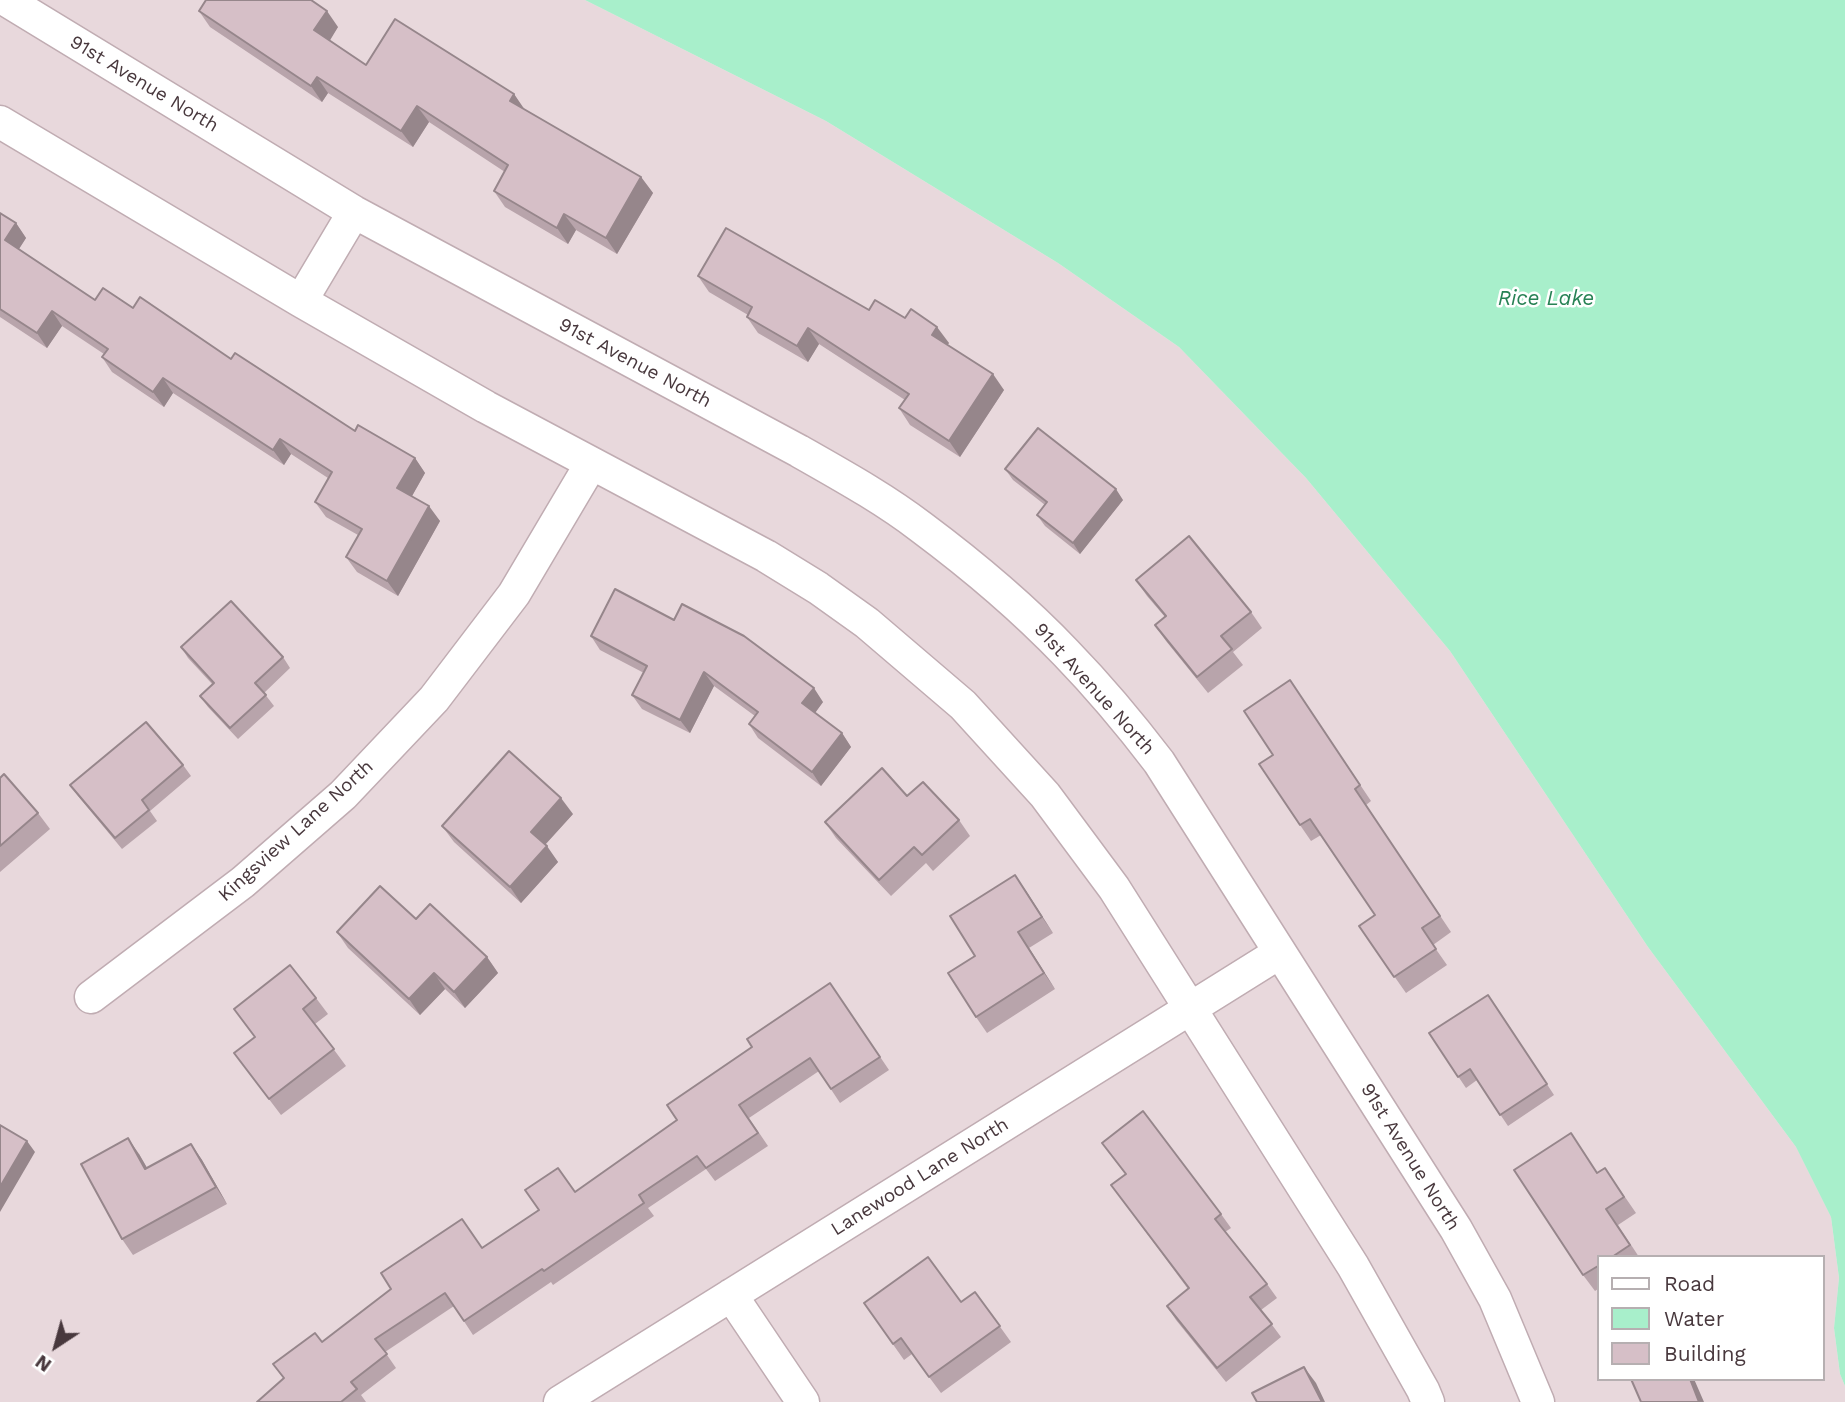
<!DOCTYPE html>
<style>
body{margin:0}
#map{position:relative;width:1845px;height:1402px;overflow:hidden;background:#f5eaec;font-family:"Work Sans",sans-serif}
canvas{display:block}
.legend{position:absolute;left:1597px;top:1255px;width:228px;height:126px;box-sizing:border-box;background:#fff;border:2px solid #b6afb1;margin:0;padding:9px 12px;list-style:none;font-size:21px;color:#48383d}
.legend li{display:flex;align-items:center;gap:14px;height:35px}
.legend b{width:35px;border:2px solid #b6afb1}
.north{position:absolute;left:21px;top:1311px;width:70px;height:70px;-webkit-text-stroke:5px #fff;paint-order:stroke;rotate:216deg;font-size:19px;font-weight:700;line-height:28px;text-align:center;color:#48383d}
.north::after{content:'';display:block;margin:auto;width:24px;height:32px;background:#48383d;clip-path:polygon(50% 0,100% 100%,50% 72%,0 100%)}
</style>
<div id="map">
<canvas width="1845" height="1402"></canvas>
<ul class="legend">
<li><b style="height:9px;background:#fff"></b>Road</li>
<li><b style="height:19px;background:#a8efcb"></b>Water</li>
<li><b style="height:19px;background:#d6bfc7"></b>Building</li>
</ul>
<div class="north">N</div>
</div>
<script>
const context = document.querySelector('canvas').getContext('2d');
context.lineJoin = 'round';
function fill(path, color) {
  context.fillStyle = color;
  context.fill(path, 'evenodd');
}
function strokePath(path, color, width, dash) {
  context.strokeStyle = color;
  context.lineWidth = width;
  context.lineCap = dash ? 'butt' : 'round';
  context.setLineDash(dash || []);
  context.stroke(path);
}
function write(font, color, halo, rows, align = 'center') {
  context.font = font + ' "Work Sans",sans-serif';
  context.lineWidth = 5;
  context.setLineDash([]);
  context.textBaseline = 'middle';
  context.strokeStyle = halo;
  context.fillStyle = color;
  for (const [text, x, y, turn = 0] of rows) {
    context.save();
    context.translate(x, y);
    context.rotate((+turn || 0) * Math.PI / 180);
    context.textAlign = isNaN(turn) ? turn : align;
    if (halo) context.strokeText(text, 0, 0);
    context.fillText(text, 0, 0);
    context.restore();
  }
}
const residential = new Path2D(`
 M 0,0 L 585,0 L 826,121 L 1058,263 L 1179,347 L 1306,478 L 1450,651 L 1648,947 L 1796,1147 L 1831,1217 L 1839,1278 L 1834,1328 L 1840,1374 L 1845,1386 L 1845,1402 L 0,1402 ZM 1598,1257 L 1822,1257 L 1822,1379 L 1598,1379 Z`);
const water = new Path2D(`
 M 585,0 L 1845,0 L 1845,1386 L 1840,1374 L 1834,1328 L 1839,1278 L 1831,1217 L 1796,1147 L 1648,947 L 1450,651 L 1306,478 L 1179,347 L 1058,263 L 826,121 Z`);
const minor = new Path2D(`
 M 6,0 L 354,212 L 799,451 C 841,475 883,498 921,527 C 972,565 1022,607 1066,653 C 1099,687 1130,724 1159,762 L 1456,1229 L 1495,1299 L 1538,1402
 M 0,122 L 301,301 L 486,407 L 766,556 L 818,588 L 867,623 L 963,705 L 1045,795 L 1114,888 L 1353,1266 L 1423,1390 L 1428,1402
 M 301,301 L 354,212
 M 91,997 L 243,882 L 343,795 L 434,699 L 514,594 L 591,464
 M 731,1295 L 803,1402
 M 560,1402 L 1279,953`);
const wall = new Path2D(`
 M 199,11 L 338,27 L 329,40 L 366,65 L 514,94 L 524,110 L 641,177 L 653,193 L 617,254 L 576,230 L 568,244 L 505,207 L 494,191 L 505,172 L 429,122 L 413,147 L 328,93 L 322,102 L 210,27 Z
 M 0,213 L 16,223 L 26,238 L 19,249 L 95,300 L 133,308 L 231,359 L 355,431 L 415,458 L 425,473 L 412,496 L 440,521 L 398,596 L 357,572 L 346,557 L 358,535 L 326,517 L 315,502 L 328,478 L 291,454 L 284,465 L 173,393 L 164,407 L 112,372 L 102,357 L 104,354 L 62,326 L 47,348 L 0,317 Z
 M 698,276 L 869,310 L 905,318 L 949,343 L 947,345 L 1004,390 L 960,457 L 910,425 L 899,408 L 905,400 L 819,344 L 808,362 L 758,333 L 747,317 L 748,315 L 709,292 Z
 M 1005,469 L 1123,500 L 1080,554 L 1045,526 L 1037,515 L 1045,505 L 1013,480 Z
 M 1136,580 L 1251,612 L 1262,628 L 1233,652 L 1243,665 L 1208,693 L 1166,641 L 1155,625 L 1165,617 L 1147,596 Z
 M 591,636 L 823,702 L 815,713 L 842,733 L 851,747 L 821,786 L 758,738 L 749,724 L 755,716 L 714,686 L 690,733 L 642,709 L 632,695 L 644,673 L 600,650 Z
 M 181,647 L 283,657 L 290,668 L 264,693 L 274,706 L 238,739 L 208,707 L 200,696 L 213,685 L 188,658 Z
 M 1290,680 L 1371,801 L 1366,805 L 1451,932 L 1433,945 L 1447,965 L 1406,993 L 1359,926 L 1375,915 L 1321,835 L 1311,841 L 1300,825 L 1273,755 Z
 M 183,765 L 191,776 L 150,811 L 157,821 L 122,849 L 78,796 L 70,785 Z
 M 0,778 L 38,813 L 50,829 L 0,872 Z
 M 907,796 L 959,820 L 970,836 L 933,871 L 926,863 L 891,896 L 836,838 L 825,822 Z
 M 573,814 L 545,845 L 558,862 L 521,903 L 454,842 L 442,826 Z
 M 1026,891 L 1053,933 L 1029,948 L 1055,989 L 987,1033 L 976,1017 Z
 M 416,919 L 487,957 L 498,973 L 465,1008 L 445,989 L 420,1015 L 348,948 L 337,932 Z
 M 830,983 L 889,1070 L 840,1103 L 819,1071 L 749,1118 L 768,1146 L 715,1181 L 706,1169 L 648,1208 L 654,1216 L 553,1285 L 551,1282 L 473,1335 L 454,1306 L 385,1352 L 396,1368 L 361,1395 L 366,1402 L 257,1402 L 284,1379 L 273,1364 L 322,1342 L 482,1248 L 575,1192 L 677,1120 L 752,1047 Z
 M 316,998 L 328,1014 L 315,1024 L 346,1066 L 281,1115 L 234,1053 L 255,1037 L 234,1009 Z
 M 1496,1006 L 1554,1095 L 1508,1126 L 1477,1080 L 1466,1088 L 1429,1033 Z
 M 1571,1133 L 1597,1173 L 1605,1168 L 1636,1213 L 1618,1225 L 1639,1257 L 1598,1257 L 1598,1289 L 1595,1291 L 1583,1275 Z
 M 1102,1143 L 1221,1214 L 1231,1228 L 1225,1232 L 1267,1284 L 1277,1298 L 1261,1310 L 1281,1337 L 1226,1382 L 1176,1320 L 1167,1306 L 1188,1289 L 1111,1185 L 1125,1174 Z
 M 191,1144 L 202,1160 L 227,1204 L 133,1255 L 122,1239 L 139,1154 L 147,1168 Z
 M 975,1292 L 1011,1342 L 941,1393 L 912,1354 L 904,1360 L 864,1303 L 961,1302 Z`);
const shadedWall = new Path2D(`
 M 327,11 L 338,27 L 326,47 L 314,30 Z
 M 317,77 L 328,93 L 322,102 L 311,86 Z
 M 514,94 L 525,110 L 510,101 Z
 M 417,106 L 429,122 L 413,147 L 401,131 Z
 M 641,177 L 653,193 L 617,254 L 606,238 Z
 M 564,214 L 576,230 L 568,244 L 557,228 Z
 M 16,223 L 26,238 L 15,255 L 5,240 Z
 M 52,311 L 62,326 L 47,348 L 37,333 Z
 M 937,327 L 949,343 L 943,351 L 932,335 Z
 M 808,328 L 819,344 L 808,362 L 797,346 Z
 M 993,374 L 1004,390 L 960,457 L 949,441 Z
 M 163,378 L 173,393 L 164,407 L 153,392 Z
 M 280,439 L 291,454 L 284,465 L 273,450 Z
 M 415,458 L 425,473 L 408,503 L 397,488 Z
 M 1116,489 L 1123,500 L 1080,554 L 1073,543 Z
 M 429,506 L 440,521 L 398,596 L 387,581 Z
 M 704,672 L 714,686 L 690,733 L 680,720 Z
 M 814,688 L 823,702 L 812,717 L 802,703 Z
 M 842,733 L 851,747 L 821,786 L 812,772 Z
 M 561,798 L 573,814 L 542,848 L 531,832 Z
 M 547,846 L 558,862 L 521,903 L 510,887 Z
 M 1015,875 L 1026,891 L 1053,933 L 1042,917 Z
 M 1018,932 L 1029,948 L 1055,989 L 1044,973 Z
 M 487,957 L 498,973 L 465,1008 L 454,992 Z
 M 434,973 L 445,989 L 420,1015 L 409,999 Z
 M 128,1138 L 139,1154 L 157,1185 L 145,1169 Z
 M 27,1141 L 35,1152 L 0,1212 L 0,1187 Z
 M 191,1144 L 202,1160 L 227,1204 L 216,1187 Z
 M 1304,1367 L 1316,1383 L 1325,1402 L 1322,1402 Z
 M 1690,1379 L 1694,1379 L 1704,1402 L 1699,1402 Z`);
const building = new Path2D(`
 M 206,0 L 311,0 L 327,11 L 314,30 L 366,65 L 395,19 L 514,94 L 510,101 L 641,177 L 606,238 L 564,214 L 557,228 L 494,191 L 508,165 L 417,106 L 401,131 L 317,77 L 311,86 L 199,11 Z
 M 0,213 L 16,223 L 5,240 L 95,300 L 103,288 L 133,308 L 140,297 L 231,359 L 235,353 L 355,431 L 358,425 L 415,458 L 397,488 L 429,506 L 387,581 L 346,557 L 362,529 L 315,502 L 332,472 L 280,439 L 273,450 L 163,378 L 153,392 L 102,357 L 108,349 L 52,311 L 37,333 L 0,309 Z
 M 726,228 L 869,310 L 875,300 L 905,318 L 911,309 L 937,327 L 932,335 L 993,374 L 949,441 L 899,408 L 909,394 L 808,328 L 797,346 L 747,317 L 752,307 L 698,276 Z
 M 1038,428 L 1116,489 L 1073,543 L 1037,515 L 1047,502 L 1005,469 Z
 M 1189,536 L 1251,612 L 1221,636 L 1232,649 L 1197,677 L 1155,625 L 1166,616 L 1136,580 Z
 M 615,589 L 674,620 L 682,604 L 744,636 L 814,688 L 802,703 L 842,733 L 812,772 L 749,724 L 758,712 L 704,672 L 680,720 L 632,695 L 647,666 L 591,636 Z
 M 231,601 L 283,657 L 255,683 L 266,695 L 230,728 L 200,696 L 214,683 L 181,647 Z
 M 1290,680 L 1360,785 L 1355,789 L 1440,916 L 1422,928 L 1436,949 L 1394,977 L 1359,926 L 1375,915 L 1310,819 L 1300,825 L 1259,764 L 1273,755 L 1244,711 Z
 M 146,722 L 183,765 L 142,800 L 149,810 L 115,838 L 70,785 Z
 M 509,751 L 561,798 L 531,832 L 547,846 L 510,887 L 442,826 Z
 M 882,768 L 907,796 L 923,782 L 959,820 L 922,855 L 914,847 L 879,880 L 825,822 Z
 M 4,774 L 38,813 L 0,846 L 0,778 Z
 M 1015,875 L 1042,917 L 1018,932 L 1044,973 L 976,1017 L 948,973 L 975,956 L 950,916 Z
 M 380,886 L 416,919 L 430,904 L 487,957 L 454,992 L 434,973 L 409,999 L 337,932 Z
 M 290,965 L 316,998 L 303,1009 L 334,1049 L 269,1099 L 234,1053 L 255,1037 L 234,1009 Z
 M 830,983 L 880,1057 L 831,1089 L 810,1058 L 739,1105 L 758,1133 L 706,1168 L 697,1156 L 639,1195 L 644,1203 L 544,1271 L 542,1269 L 464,1321 L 445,1293 L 375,1339 L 387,1354 L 351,1382 L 357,1389 L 341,1402 L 257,1402 L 284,1378 L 273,1364 L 315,1333 L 322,1342 L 391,1289 L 381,1273 L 462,1219 L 482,1248 L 539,1210 L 525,1190 L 558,1168 L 575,1192 L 677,1120 L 667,1105 L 752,1047 L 747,1039 Z
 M 1488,995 L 1547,1084 L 1500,1115 L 1470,1069 L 1458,1077 L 1429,1033 Z
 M 1143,1111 L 1221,1214 L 1215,1219 L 1267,1284 L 1250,1297 L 1272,1324 L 1217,1368 L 1167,1306 L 1189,1288 L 1111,1185 L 1126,1174 L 1102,1143 Z
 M 0,1125 L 27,1141 L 0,1187 Z
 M 1571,1133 L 1597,1173 L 1605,1168 L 1624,1197 L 1606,1209 L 1630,1245 L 1612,1257 L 1598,1257 L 1598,1266 L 1583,1275 L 1514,1170 Z
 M 128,1138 L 145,1169 L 191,1144 L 216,1187 L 122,1239 L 81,1164 Z
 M 928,1257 L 961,1302 L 975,1292 L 1000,1326 L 929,1377 L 901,1338 L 893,1344 L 864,1303 Z
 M 1304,1367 L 1322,1402 L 1257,1402 L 1252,1393 Z
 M 1631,1379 L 1690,1379 L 1699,1402 L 1641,1402 Z`);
const streetNames = [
 ["91st Avenue North",144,84,31],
 ["91st Avenue North",635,363,28],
 ["91st Avenue North",1094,689,48],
 ["Kingsview Lane North",296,831,-42],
 ["91st Avenue North",1410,1157,58],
 ["Lanewood Lane North",920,1177,-32]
];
const waterNames = [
 ["Rice Lake",1546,299]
];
fill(residential, '#e8d8dc');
fill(water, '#a8efcb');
strokePath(minor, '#c0acb2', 35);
strokePath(minor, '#fff', 32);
fill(wall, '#b8a4ab');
fill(shadedWall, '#96868b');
fill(building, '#d6bfc7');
strokePath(building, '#96868b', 2);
write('19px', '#48383d', '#fff', streetNames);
write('italic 21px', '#288255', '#fff', waterNames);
</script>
